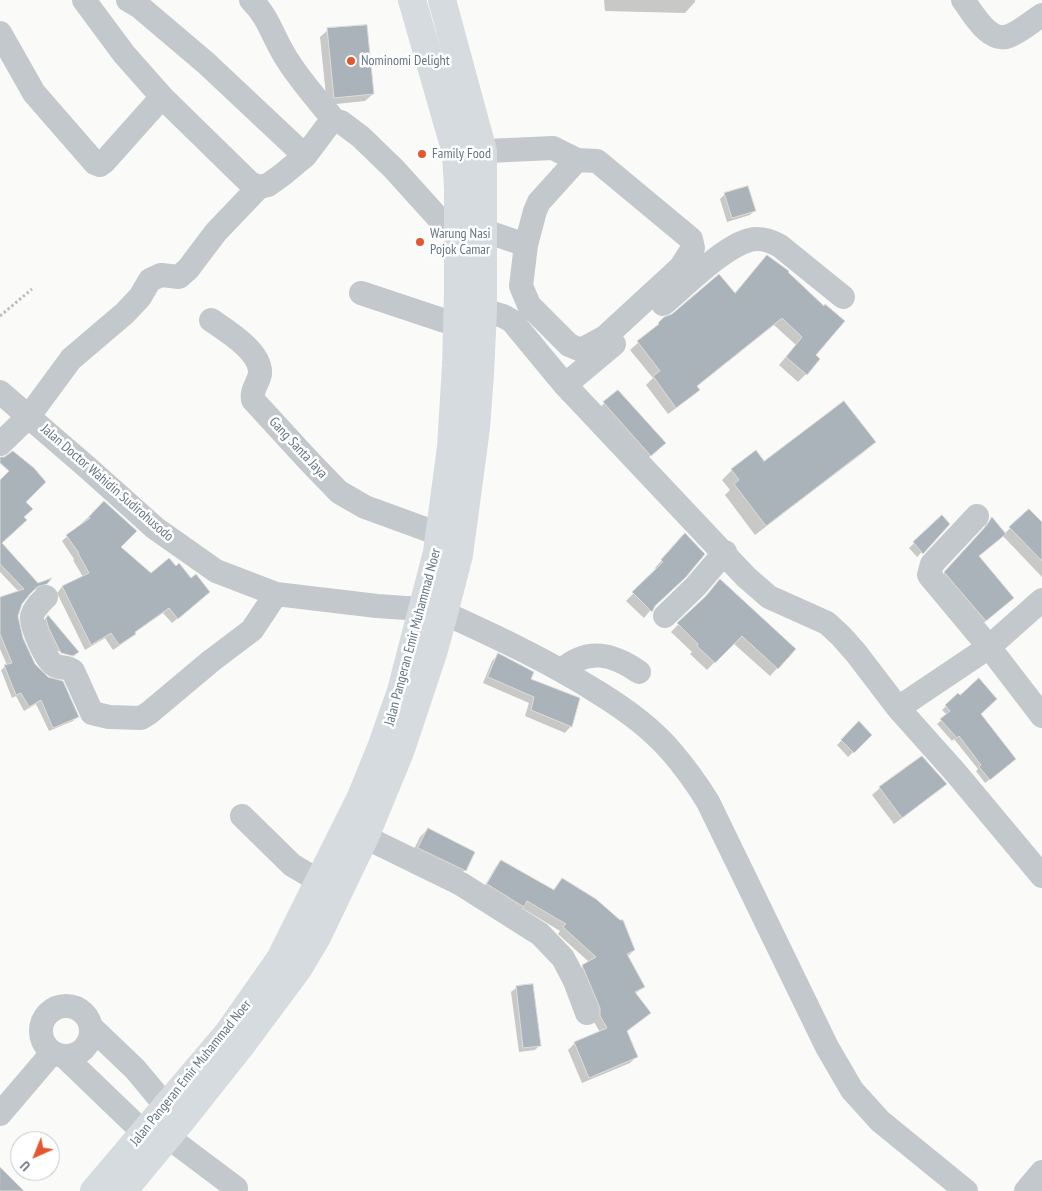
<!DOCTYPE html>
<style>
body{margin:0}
#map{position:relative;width:1042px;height:1191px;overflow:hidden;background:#fafaf8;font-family:"PT Sans Narrow",sans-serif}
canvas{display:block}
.north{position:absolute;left:10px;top:1131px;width:50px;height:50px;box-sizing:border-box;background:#fff;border:1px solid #c1c8cd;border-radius:50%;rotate:224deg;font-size:14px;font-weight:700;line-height:20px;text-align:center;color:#657683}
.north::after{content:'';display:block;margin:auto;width:18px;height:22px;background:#e4572e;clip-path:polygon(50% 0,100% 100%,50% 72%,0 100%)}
</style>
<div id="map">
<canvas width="1042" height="1191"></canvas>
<div class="north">U</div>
</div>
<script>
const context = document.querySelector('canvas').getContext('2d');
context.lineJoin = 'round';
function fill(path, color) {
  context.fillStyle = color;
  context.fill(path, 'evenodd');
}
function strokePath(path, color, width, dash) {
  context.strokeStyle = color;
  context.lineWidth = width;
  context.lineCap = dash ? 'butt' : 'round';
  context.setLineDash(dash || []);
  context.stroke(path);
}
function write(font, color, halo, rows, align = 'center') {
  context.font = font + ' "PT Sans Narrow",sans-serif';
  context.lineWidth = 5;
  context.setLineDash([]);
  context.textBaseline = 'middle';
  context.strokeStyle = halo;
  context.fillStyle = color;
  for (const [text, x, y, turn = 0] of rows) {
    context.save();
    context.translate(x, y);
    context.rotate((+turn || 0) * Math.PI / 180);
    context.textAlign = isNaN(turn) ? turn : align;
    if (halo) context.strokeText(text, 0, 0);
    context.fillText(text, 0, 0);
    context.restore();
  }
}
const shadow = new Path2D(`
 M 604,0 L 695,0 L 695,2 L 685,13 L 605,11 Z
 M 328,30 L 373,94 L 365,101 L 327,105 L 320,37 Z
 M 725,194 L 754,211 L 750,215 L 727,222 L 720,199 Z
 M 767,256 L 814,355 L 806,374 L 798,382 L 779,365 L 796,345 L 774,325 L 696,387 L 698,390 L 691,397 L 668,414 L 646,385 L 653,378 L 630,350 L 665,319 L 734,294 Z
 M 617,392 L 664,443 L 646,460 L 599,408 Z
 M 875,442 L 864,452 L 755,535 L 725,495 L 730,490 L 722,480 L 732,470 Z
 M 104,503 L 119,547 L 151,575 L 203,597 L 172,623 L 163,613 L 134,633 L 129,639 L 113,650 L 105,638 L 85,650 L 57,593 L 62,587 L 83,577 L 73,560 L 74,559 L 62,541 Z
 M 1029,510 L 1042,524 L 1042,577 L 1002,535 L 977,557 L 1006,604 L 979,627 L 939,579 L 981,533 L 986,524 L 992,518 L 1004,534 Z
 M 942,517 L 949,524 L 917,557 L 909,548 Z
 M 678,542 L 654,606 L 644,618 L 626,601 L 657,570 L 655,568 Z
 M 0,557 L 38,585 L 48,581 L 41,588 L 31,591 L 24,599 L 18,611 L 17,623 L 22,640 L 34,664 L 77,716 L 73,721 L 49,731 L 36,704 L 24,711 L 16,696 L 12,698 L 1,670 L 7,665 L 0,649 L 0,599 L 19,592 L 0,572 Z
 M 713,588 L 795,649 L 770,676 L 733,643 L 707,670 L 690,654 L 692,652 L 671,632 Z
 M 47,617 L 77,652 L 74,656 L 55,650 L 43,621 Z
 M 498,655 L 529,680 L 571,726 L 565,733 L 525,716 L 529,703 L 483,683 L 492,661 Z
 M 958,695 L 979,714 L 1010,763 L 985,783 L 976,771 L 978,769 L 954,739 L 952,741 L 937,724 L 947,715 L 942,710 Z
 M 859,723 L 871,735 L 848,757 L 837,745 Z
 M 880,788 L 938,791 L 894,824 L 872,795 Z
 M 428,829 L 465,870 L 457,878 L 411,855 L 420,837 Z
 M 501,861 L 553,890 L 562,879 L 634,950 L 627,957 L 644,986 L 635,994 L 649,1013 L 626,1032 L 636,1057 L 630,1063 L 582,1083 L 568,1050 L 575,1043 L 600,1032 L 594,1022 L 594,1015 L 576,972 L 589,962 L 558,934 L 560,931 L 522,908 L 516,913 L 482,891 L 495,868 Z
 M 516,988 L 539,1046 L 535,1050 L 519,1052 L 511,992 Z`);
const building = new Path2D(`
 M 367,25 L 374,94 L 334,98 L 327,28 Z
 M 748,186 L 756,211 L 732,218 L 724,193 Z
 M 767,255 L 789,271 L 788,272 L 824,306 L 825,304 L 845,321 L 816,355 L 820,359 L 807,375 L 786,357 L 802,337 L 782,318 L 697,386 L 700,390 L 676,408 L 653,376 L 660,371 L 637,341 L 659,324 L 658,323 L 664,317 L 672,314 L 719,274 L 735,293 Z
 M 618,390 L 666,443 L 651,456 L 603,402 Z
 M 844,401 L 876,442 L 766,526 L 734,484 L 739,480 L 731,469 L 756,450 L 764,461 Z
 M 13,451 L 34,468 L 46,482 L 26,502 L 33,509 L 24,517 L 27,520 L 2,543 L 38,583 L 52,578 L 47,584 L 37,587 L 30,594 L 22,604 L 18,616 L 23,638 L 35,664 L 48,677 L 63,681 L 79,717 L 53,728 L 41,700 L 29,707 L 21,693 L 16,695 L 4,665 L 12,663 L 0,634 L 0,597 L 24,589 L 0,564 L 0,480 L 9,471 L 0,463 L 0,457 L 4,457 Z
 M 104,501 L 137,531 L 121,547 L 151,573 L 169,558 L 176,566 L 179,563 L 191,578 L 196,574 L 210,592 L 178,619 L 169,608 L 135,632 L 136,634 L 119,645 L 111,633 L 91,645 L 62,586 L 89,573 L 78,553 L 79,553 L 66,535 L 90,518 L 89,517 Z
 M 1029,509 L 1042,522 L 1042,561 L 1009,527 Z
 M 942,515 L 950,524 L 923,554 L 913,542 Z
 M 992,517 L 1006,534 L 979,556 L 1014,598 L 986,621 L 944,572 L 987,525 Z
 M 685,533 L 705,554 L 686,577 L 655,606 L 652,612 L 632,592 L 663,562 L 661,560 Z
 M 720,579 L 796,649 L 778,669 L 742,636 L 715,663 L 697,646 L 698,644 L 677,623 L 706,596 Z
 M 48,615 L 79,652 L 73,656 L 61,653 L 49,629 L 46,619 Z
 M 498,653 L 534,672 L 531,679 L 580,698 L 572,727 L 531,710 L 534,697 L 488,677 Z
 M 979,678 L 997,699 L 981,714 L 1016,759 L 990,780 L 979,767 L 981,765 L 959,736 L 957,738 L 940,719 L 950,711 L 945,705 L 958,693 L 960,695 Z
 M 859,721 L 872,735 L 854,753 L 841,740 Z
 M 922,756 L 947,784 L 902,818 L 879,787 Z
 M 428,828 L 475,852 L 466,871 L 418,848 Z
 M 501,860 L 554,890 L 562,878 L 596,899 L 620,920 L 623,920 L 635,950 L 627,954 L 645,987 L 635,992 L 651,1013 L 627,1031 L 638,1057 L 589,1078 L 574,1042 L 607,1028 L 600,1016 L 600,1008 L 582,965 L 596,957 L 563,927 L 566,924 L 527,901 L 524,907 L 487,884 Z
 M 533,984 L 541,1046 L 523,1048 L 516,986 Z
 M 0,1167 L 24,1191 L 0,1191 Z`);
const path = new Path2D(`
 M 0,316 L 32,289`);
const minor = new Path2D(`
 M 84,0 L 124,54 L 162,97 L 250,183 L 259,187 L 268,185 L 282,175 L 305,156 L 329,124 L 335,121 L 341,122 L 361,137 L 394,169 L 441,221 L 458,225
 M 128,0 L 140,7 L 206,63 L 305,156
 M 251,0 C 268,16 273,37 285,56 C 299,80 318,100 335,121
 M 963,0 C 973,13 989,44 1009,36 C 1020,32 1031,22 1042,15
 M 0,33 L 34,93 L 95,163 L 100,165 L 104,162 L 162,97
 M 465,152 L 553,148 L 577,160
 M 577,160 L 597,161 L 691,239 L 693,248 L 681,267 L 605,337 L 581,350 L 569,345 L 529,305 L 521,286 L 526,245 L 535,211 L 539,202 Z
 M 482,230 L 526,245
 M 361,293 L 457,325
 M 663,304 C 685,286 724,246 750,240 C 761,237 771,241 780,246 L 843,297
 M 483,310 L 503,316 L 512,321 L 565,385 L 746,577 L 769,597 L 827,623 L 841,636 L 856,653 L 898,708 L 956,773 L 1042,876
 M 211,320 C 227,331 262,352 260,374 C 258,384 251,390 253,400 L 309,461 L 339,492 L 365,507 L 439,534
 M 565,385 L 614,344
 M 0,392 L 88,468 L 155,528 L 216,571 L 276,594 L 377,606 L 421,609
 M 0,444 L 29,416 L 71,359 L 125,313 L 140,297 L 150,280 L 161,275 L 179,277 L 188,269 L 216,232 L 259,187
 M 977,516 L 932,564 L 929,575 L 989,647 L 1042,716
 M 46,597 C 41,602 34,608 32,616 C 30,624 46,661 54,665 C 61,669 67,666 73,671 L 92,713 L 109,717 L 141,718 L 149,713 L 211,661 L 252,630 L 276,594
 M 444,613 C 497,637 550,662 599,693 C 625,709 650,727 670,750 C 684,766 697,784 708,802 L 827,1047 L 852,1090 L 880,1121 L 966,1191
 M 665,616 L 696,586 L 725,552
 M 562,670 C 588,647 613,654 639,672
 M 898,708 L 989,647 L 1042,600
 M 242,816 L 292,865 L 319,881
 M 365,837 L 461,884 L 540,934 L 563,958 L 575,981 L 587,1013
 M41 1031a25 25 0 1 1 50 0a25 25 0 1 1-50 0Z
 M 91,1027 L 135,1069 L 166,1106 L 179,1118
 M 65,1057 L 143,1132
 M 0,1114 L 52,1053
 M 168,1137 L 236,1188
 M 1026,1191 L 1042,1172`);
const major = new Path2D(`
 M 94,1191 L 228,1033 L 280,959 L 361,797 L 382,745 L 401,691 L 437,552 L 451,447 L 456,366 L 458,294 L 458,188 L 456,153 L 412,0
 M 123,1191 L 182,1120 L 243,1043 L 298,969 L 317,937 L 365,837 L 400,752 L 434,650 L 444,613 L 459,555 L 476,428 L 480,374 L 483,310 L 483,151 L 442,0`);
const markers = [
 [351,61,5,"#e4572e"],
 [422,154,5,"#e4572e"],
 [420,242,5,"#e4572e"]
];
const poiNames = [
 ["Nominomi Delight",361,61],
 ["Family Food",432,154],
 ["Warung Nasi",430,234],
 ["Pojok Camar",430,250]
];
const streetNames = [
 ["Gang Santa Jaya",298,448,47],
 ["Jalan Doctor Wahidin Sudirohusodo",107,483,41],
 ["Jalan Pangeran Emir Muhammad Noer",413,637,-75],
 ["Jalan Pangeran Emir Muhammad Noer",191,1073,-51]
];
fill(shadow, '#0003');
fill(building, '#aab3b9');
strokePath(building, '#dcdcda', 1);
strokePath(path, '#bbbfc2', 3, [2.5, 2.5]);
strokePath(minor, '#c3c8cc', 24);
strokePath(major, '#d6dbdf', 28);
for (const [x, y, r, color] of markers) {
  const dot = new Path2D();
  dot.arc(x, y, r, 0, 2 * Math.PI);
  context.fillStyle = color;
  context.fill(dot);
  strokePath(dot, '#fff', 2);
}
write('14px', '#657683', '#fff', poiNames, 'left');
write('14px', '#657683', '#fff', streetNames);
</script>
